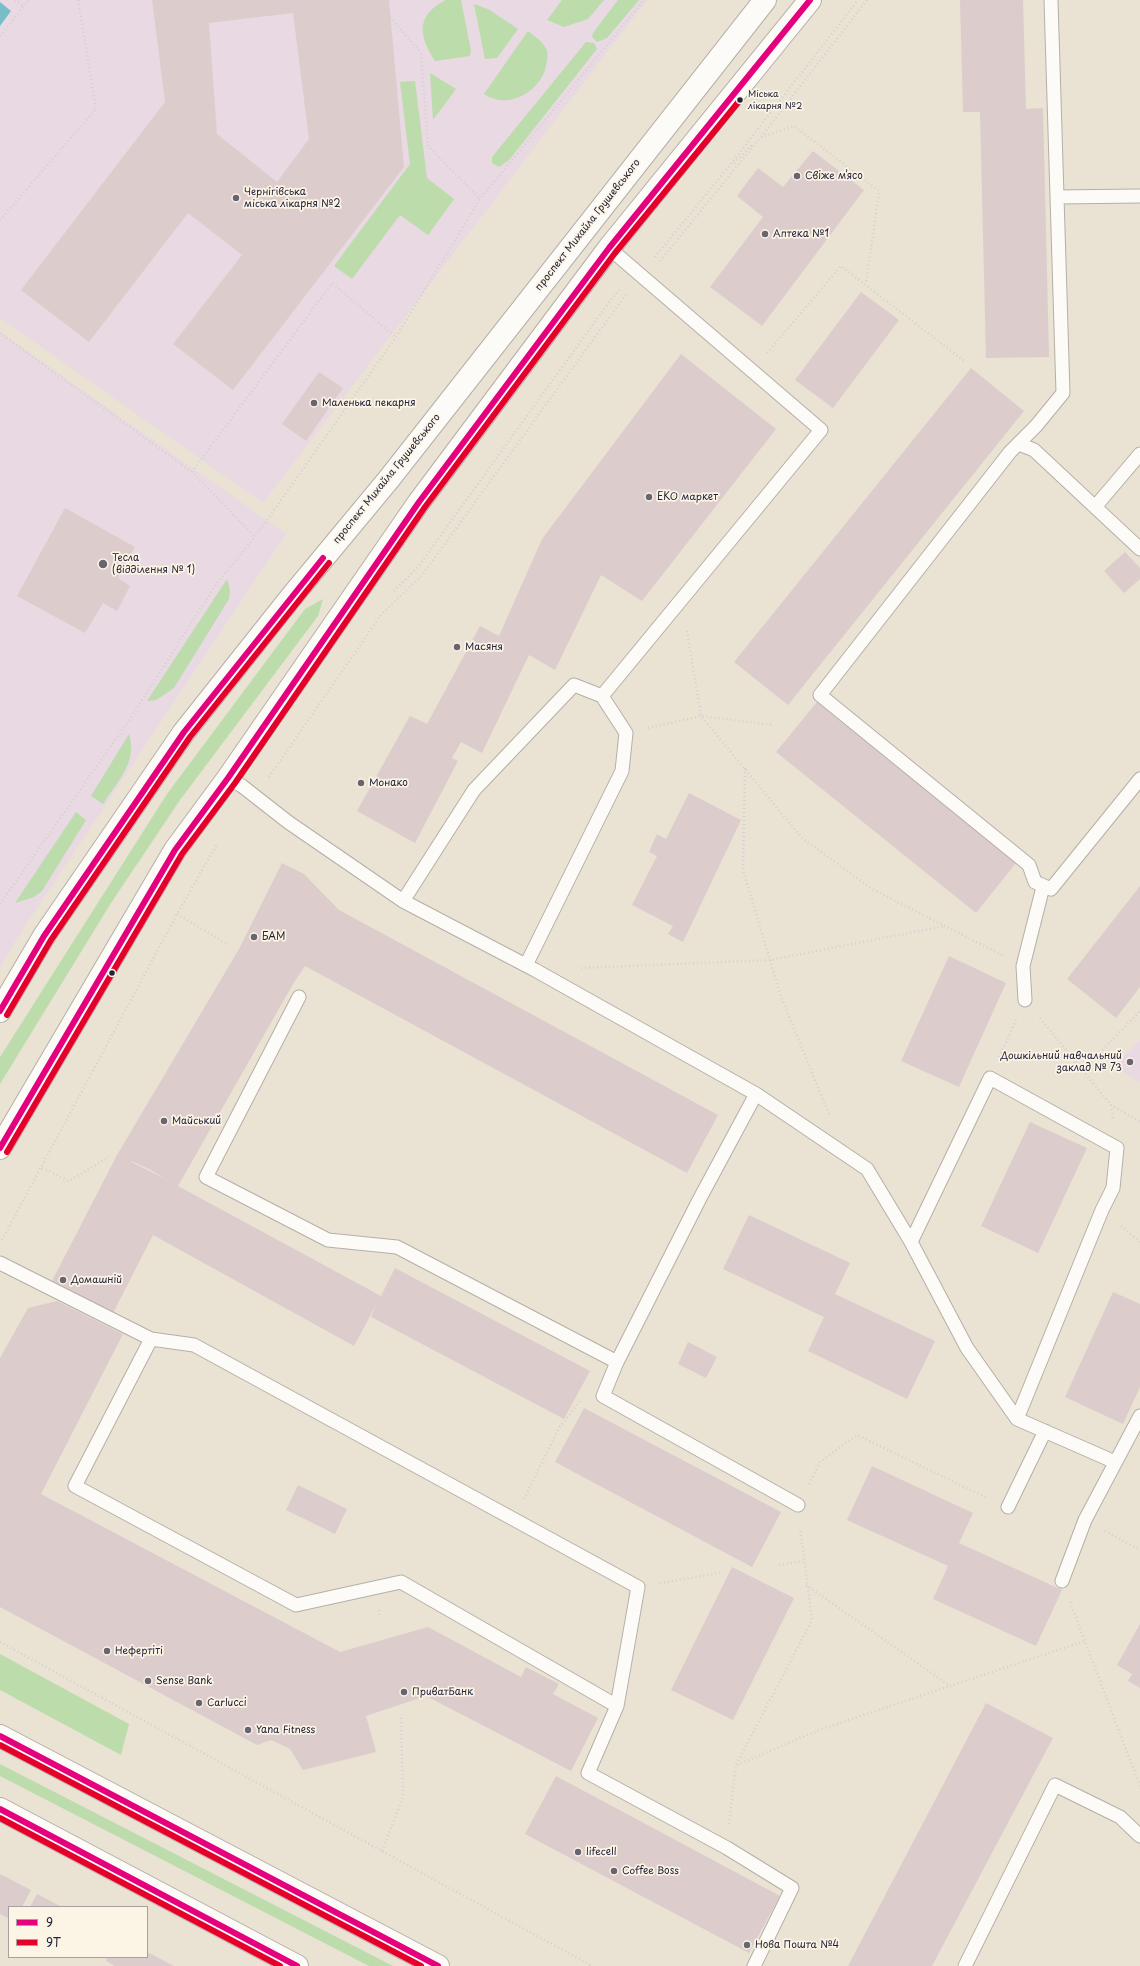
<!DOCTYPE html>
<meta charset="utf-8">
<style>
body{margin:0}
#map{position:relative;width:1140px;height:1966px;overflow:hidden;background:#eae2d3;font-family:"Playpen Sans",sans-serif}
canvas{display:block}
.legend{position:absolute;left:8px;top:1906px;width:140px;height:52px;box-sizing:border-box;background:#fcf5e5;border:1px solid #a5a1a1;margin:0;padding:5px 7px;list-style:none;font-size:12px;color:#22223b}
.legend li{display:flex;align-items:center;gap:8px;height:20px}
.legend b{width:20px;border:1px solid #a5a1a1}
</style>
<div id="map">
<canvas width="1140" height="1966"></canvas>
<ul class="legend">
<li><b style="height:5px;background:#e5007d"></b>9</li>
<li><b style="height:5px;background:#e4002b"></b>9Т</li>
</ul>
</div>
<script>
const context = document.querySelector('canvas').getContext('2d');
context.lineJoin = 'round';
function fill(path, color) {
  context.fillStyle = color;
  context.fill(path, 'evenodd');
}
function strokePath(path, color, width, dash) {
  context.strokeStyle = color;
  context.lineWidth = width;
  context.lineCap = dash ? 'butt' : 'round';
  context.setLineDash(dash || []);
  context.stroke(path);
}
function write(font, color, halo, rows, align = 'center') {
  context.font = font + ' "Playpen Sans",sans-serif';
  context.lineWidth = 3.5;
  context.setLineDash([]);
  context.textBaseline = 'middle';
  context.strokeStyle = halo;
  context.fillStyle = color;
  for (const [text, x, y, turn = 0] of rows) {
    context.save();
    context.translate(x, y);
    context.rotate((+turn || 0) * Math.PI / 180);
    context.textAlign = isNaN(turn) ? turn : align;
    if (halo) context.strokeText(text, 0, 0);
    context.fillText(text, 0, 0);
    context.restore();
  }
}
const built = new Path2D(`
 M 0,0 L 647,0 L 263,503 L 0,318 Z
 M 0,332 L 286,534 L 17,938 L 0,968 Z
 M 1140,1040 L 1140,1082 L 1114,1067 Z`);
const green = new Path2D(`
 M 446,0 L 461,0 L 471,51 L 470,56 L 435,61 C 418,35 416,15 446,0 Z
 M 562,0 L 604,0 L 588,19 L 564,27 L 547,20 Z
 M 618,0 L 639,0 L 607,38 L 597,42 L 592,37 L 593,33 Z
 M 474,4 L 488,9 L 518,29 L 497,58 L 485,59 Z
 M 528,31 C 534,36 544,42 547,51 C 548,54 547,62 546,66 C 542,87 517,105 495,99 C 491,98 487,96 484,94 Z
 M 586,42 L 594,43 L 597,49 L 509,160 L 499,167 L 492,163 L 492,157 Z
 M 430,73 L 456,89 L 433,120 Z
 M 415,81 L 427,178 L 454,199 L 428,235 L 400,215 L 352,279 L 334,266 L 410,164 L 400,82 Z
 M 227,579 L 230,589 L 229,599 L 174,688 L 156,700 L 147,701 Z
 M 323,599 L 318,616 L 180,800 L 111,903 L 0,1084 L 0,1057 L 7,1046 L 167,794 L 305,609 Z
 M 129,734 C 138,762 117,782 103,804 L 91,796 Z
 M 76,812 L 86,820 L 42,891 L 34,897 L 15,903 Z
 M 0,1654 L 129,1724 L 121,1755 L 0,1690 Z
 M 0,1764 L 393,1966 L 369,1966 L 0,1776 Z`);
const water = new Path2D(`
 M 0,2 L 11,11 L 0,26 Z`);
const building = new Path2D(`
 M 152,0 L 389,0 L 404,167 L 233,390 L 173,344 L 242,255 L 188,213 L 89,342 L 21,290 L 165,102 ZM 293,13 L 309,139 L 277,182 L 217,134 L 209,23 Z
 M 960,0 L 1023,0 L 1026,109 L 1043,108 L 1049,357 L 986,358 L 980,112 L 963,112 Z
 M 813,151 L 864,190 L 762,326 L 710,287 L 763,217 L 737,196 L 758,168 L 783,187 Z
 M 861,292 L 899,320 L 833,408 L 795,380 Z
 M 681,354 L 776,429 L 642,601 L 601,575 L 555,670 L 529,655 L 482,753 L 461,742 L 452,758 L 458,761 L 415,843 L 357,811 L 410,716 L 427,724 L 480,626 L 499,636 L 542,539 Z
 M 971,368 L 1024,411 L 788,705 L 734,662 Z
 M 319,372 L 343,388 L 306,441 L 282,424 Z
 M 65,508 L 135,547 L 118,578 L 130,586 L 117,611 L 103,603 L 85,633 L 17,596 Z
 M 1125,552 L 1140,568 L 1140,579 L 1124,593 L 1104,571 Z
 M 817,702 L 1016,863 L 976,913 L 776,752 Z
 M 689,793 L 741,820 L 683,942 L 668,934 L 673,926 L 632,905 L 657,856 L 649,852 L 657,834 L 666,839 Z
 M 282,863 L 304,874 L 339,910 L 718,1115 L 687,1173 L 305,966 L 293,984 L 178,1186 L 381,1296 L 395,1268 L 590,1371 L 564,1419 L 371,1317 L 376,1305 L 354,1346 L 153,1235 L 113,1313 L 52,1281 L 117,1155 L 239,949 ZM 131,1161 L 149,1169 L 166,1179 L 131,1162 Z
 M 1140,886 L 1140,987 L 1116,1018 L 1067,979 Z
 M 949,956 L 1006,983 L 959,1087 L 901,1061 Z
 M 1030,1122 L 1087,1148 L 1038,1253 L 981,1226 Z
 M 749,1215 L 850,1263 L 835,1294 L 935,1341 L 907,1399 L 808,1351 L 824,1317 L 723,1269 Z
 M 1113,1292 L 1140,1304 L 1140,1387 L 1123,1424 L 1065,1397 Z
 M 57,1301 L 123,1334 L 41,1494 L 340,1652 L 428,1627 L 521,1677 L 526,1667 L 559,1684 L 553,1694 L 598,1718 L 571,1771 L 426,1696 L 366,1716 L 376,1752 L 303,1770 L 290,1749 L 271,1740 L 257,1745 L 0,1607 L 0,1358 L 28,1308 Z
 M 688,1342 L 717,1357 L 706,1378 L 678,1364 Z
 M 584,1408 L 781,1512 L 752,1567 L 555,1462 Z
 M 872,1466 L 973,1513 L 959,1543 L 1062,1590 L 1036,1646 L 933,1599 L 948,1566 L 847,1520 Z
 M 298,1485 L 347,1509 L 335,1534 L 286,1510 Z
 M 732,1567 L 794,1598 L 733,1720 L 671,1690 Z
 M 1140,1624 L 1140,1688 L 1128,1681 L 1132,1674 L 1117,1665 Z
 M 986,1703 L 1053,1738 L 932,1966 L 848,1966 Z
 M 556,1776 L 780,1896 L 749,1953 L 525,1834 Z
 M 0,1874 L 31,1890 L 22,1907 L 9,1907 L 9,1919 L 0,1914 Z
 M 37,1894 L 62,1907 L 30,1907 Z
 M 147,1952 L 174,1966 L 115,1966 L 106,1961 L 107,1957 L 147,1957 Z`);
const path = new Path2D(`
 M 15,0 L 23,6
 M 390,17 L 421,53 L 428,146 L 480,199
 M 0,36 L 29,0
 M 761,137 L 794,126 L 879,191 L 866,284
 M 734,163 L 753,144
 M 0,220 L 96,109 L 78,0
 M 655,257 L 726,170 L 858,0
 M 660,261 L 761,137 L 867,0
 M 0,333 L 192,472 L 255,537
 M 767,353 L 841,266 L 964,361
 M 192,472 L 332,283 L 396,337
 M 394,591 L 418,567 L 609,302 L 621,288
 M 687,631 L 701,716 L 802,838 L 872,889 L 1002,955
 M 648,728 L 701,716 L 772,725
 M 745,768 L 743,870 L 781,997 L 829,1114
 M 269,777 L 381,615 L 423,574 L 627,293
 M 0,904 L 130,719 L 217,583 L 255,537 L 396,337 L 480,199 L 644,0
 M 177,914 L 226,943
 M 581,968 L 770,960 L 945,926
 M 1040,1018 L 1111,1105 L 1140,1122
 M 999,1057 L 1016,1020
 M 1083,1070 L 1140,1011
 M 1111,1105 L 1113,1118
 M 42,1168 L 69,1181 L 109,1157
 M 1121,1226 L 1140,1242
 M 2,1240 L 177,914 L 217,844
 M 809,1484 L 820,1462 L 857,1435 L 987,1498
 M 524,1499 L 559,1428 L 580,1401
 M 1105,1531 L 1140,1550
 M 779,1565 L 803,1561
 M 660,1583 L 720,1573
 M 806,1585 L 950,1686 L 1085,1641
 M 1070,1602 L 1140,1786
 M 379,1610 L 380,1618
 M 0,1642 L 592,1966
 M 737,1765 L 819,1730 L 950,1686
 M 729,1824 L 736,1765 L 812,1620 L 800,1528
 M 382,1851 L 403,1797 L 401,1718`);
const service = new Path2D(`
 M 1051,0 L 1063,393 L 1036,426 L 1010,452 L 820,695 L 1029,865 L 1035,882 L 1051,889 L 1140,779
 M 1057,197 L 1140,196
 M 1019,444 L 1034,450 L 1140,549
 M 1095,507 L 1140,454
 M 602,696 L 821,430 L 609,248
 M 228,778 L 242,786 L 288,822 L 403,901 L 535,970 L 756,1094 L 867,1169 L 911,1242 L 967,1348 L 1017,1419 L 1102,1210 L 1113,1188 L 1117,1148 L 990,1078 L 911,1242
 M 403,901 L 474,790 L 574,685 L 602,696 L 626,733 L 622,771 L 526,965
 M 299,997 L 206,1177 L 328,1240 L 397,1247 L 617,1362 L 699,1200 L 756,1094
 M 1025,1000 L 1023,966 L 1043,887
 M 0,1263 L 151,1339 L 194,1345 L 638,1587 L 617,1706 L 588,1773 L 727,1848 L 792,1888 L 754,1966
 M 151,1339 L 75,1486 L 296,1605 L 401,1582 L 617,1706
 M 617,1362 L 603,1396 L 798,1505
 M 1017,1419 L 1115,1462
 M 1008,1507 L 1045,1431
 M 1062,1581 L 1085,1520 L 1140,1416
 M 965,1966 L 1055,1785 L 1120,1817 L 1140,1836`);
const secondary = new Path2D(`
 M 0,1011 L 44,936 L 184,732 L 292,596 L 389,479 L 765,0
 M 0,1148 L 175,850 L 228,778 L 419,502 L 609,248 L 810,0
 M 0,1736 L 438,1966
 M 0,1809 L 297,1966`);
const bus1 = new Path2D(`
 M 0,1011 L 44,936 L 184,732 L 323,558
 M 0,1148 L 175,850 L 228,778 L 419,502 L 609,248 L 810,0
 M 0,1736 L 438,1966
 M 0,1809 L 297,1966`);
const bus2 = new Path2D(`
 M 7,1015 L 51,940 L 190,737 L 329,563
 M 7,1152 L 182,854 L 235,783 L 425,507 L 615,253 L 740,100
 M 0,1745 L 421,1966
 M 0,1818 L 280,1966`);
const markers = [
 [740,100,3.5,"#22223b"],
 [797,176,4,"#686570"],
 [236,198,4,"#686570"],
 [765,234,4,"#686570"],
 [314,403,4,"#686570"],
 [649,497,4,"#686570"],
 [103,564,5,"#686570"],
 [457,647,4,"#686570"],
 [361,783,4,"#686570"],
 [254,937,4,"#686570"],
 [112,973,3.5,"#22223b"],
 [1130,1062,4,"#686570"],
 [164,1121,4,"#686570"],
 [63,1280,4,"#686570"],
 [107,1651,4,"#686570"],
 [148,1681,4,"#686570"],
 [404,1692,4,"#686570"],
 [199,1703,4,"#686570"],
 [248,1730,4,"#686570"],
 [578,1852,4,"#686570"],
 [614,1871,4,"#686570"],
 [747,1945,4,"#686570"]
];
const busNames = [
 ["Міська",748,95],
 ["лікарня №2",748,107]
];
const poiNames = [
 ["Свіже м’ясо",805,176],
 ["Чернігівська",244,192],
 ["міська лікарня №2",244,204],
 ["Аптека №1",773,234],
 ["Маленька пекарня",322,403],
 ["ЕКО маркет",657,497],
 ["Тесла",112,558],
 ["(відділення № 1)",112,570],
 ["Масяня",465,647],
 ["Монако",369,783],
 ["БАМ",262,937],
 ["Дошкільний навчальний",1122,1056,"right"],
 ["заклад № 73",1122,1068,"right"],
 ["Майський",172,1121],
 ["Домашній",71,1280],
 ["Нефертіті",115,1651],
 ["Sense Bank",156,1681],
 ["ПриватБанк",412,1692],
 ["Carlucci",207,1703],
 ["Yana Fitness",256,1730],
 ["lifecell",586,1852],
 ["Coffee Boss",622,1871],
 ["Нова Пошта №4",755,1945]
];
const streetNames = [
 ["проспект Михайла Грушевського",588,225,-52],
 ["проспект Михайла Грушевського",387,479,-51]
];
fill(built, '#e9d9e2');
fill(green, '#bcdcac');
fill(water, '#77bec9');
fill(building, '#dccdcc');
strokePath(service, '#b4afa8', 15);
strokePath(secondary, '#b4afa8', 24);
strokePath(path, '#d3d1cf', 2.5, [1, 3]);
strokePath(service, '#fcfbf8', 13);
strokePath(secondary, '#fcfbf8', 22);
strokePath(bus1, '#e5007d', 6);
strokePath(bus2, '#e4002b', 6);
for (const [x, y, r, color] of markers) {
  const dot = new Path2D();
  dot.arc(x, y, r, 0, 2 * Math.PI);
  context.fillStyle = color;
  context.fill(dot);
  strokePath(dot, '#fcf5e5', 1.5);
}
write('9px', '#22223b', '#fcf5e5', busNames, 'left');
write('10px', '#22223b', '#fcf5e5', poiNames, 'left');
write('10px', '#22223b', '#fcf5e5', streetNames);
</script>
